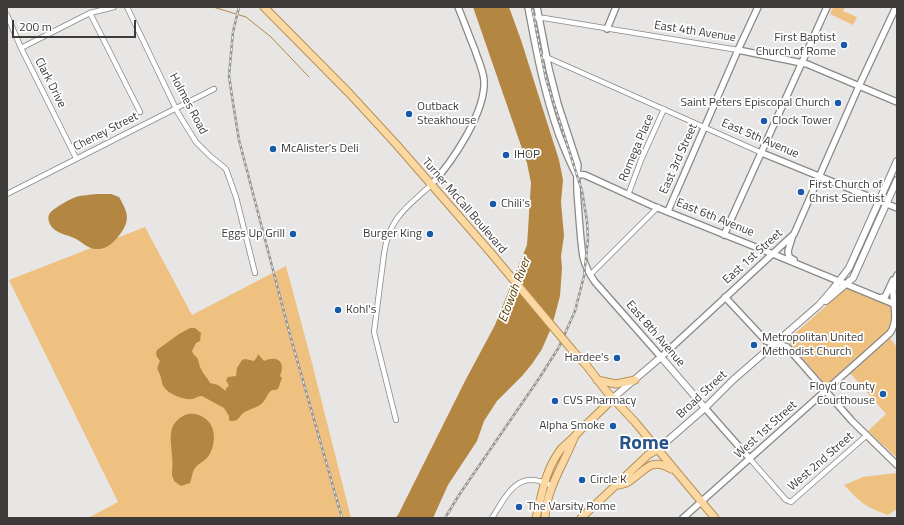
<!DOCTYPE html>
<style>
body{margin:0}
#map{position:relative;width:904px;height:525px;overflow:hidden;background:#e8e6e4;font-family:"Titillium Web",sans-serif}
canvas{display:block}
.frame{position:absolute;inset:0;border:8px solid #3c3b3a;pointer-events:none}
.scale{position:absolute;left:12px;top:20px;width:124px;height:18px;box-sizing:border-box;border:2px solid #3c3b3a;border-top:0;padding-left:5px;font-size:12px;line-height:14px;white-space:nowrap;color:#3c3b3a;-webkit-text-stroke:3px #fff;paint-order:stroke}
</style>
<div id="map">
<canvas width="904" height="525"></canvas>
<div class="frame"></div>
<div class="scale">200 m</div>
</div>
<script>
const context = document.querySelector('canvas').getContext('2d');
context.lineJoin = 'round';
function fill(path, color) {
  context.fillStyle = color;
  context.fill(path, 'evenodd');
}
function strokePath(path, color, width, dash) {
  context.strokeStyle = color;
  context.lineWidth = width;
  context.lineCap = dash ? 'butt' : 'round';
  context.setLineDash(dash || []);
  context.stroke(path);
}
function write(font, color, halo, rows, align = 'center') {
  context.font = font + ' "Titillium Web",sans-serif';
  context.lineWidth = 3.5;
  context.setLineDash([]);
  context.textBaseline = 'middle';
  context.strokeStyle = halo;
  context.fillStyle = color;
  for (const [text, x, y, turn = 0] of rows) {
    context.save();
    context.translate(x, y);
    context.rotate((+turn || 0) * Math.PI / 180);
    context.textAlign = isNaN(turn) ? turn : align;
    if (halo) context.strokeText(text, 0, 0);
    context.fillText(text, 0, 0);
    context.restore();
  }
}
const green = new Path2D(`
 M 833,7 L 845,7 L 843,11 L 857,17 L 853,25 L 830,14 Z
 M 145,227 L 192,315 L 286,266 L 311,359 L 351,518 L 88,518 L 118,502 L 9,280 Z
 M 850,288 L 891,306 L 892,323 L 888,331 L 827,386 L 789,343 L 791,337 L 844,290 Z
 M 890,338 L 897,347 L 897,458 L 868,431 L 886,414 L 850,373 L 885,343 Z
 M 896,473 L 897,474 L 897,509 L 888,515 C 865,507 860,502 844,485 L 863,477 Z`);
const water = new Path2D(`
 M 473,7 L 509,7 L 521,40 L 559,160 L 563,180 L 561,202 L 564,236 L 561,256 L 562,268 L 560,296 L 552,326 L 542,349 L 532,364 L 522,376 L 497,401 L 484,421 L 477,441 L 448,485 L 433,518 L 395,518 L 398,515 L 465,381 L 495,325 L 527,245 L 531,183 L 527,163 Z
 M 97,194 L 111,194 L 119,197 C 127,211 131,219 121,233 C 115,241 107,250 96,249 C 88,249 81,241 74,238 C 68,235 60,234 55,230 C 50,227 46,218 50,213 C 54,208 70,199 76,197 C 82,195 91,195 97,194 Z
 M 190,328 L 195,328 L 201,333 L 200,341 L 196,343 L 192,351 C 194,356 196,356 198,359 C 199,362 199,366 201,369 C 203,374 207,377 210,383 L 218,385 L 226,391 L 226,388 L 229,386 L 226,380 L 228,377 L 236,376 L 237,368 L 242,360 L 245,359 L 254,361 L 257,357 L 258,354 L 264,361 C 277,355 286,361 280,376 L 282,378 L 278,389 L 275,390 L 272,390 C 267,393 266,401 260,405 C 256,408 247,410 243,413 C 241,415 239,418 237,420 C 234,421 233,421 230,421 L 229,419 L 229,416 L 224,408 L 202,396 C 198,396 196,398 193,399 C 184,400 169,395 164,387 C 162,385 162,382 161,378 C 159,369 155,371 160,361 C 157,357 155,355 157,350 L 179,334 Z
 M 188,414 C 195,413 202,415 208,421 C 217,430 215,449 207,458 C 203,462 198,464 195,468 C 192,472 192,478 190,483 L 181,486 L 174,481 L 172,475 C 172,469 173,463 172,456 C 171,438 166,422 188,414 Z`);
const stream = new Path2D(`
 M 213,7 L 246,17 L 271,37 L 309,77`);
const minor = new Path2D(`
 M 127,7 L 178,113 L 196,142 L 210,156 L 226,169 L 236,197 L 255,273
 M 90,13 L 140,112
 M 7,15 L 21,48 L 76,158
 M 530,18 L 544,18 L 738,50
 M 21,48 L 90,13 L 114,7
 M 537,55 L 546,57 L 571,68 L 762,153
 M 7,194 L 214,89
 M 628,195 L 641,160 L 664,109
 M 590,275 L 658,207
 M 396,420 L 374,332 L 384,254 C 389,218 406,208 431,185
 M 750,459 L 786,500 L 791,502 L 867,435
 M 492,518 C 508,493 518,468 552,486`);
const tertiary = new Path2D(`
 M 528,7 C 536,50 544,93 559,135 C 564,148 569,161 576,174
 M 537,7 L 549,69 L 558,104 L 578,165 C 575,182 578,200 579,217 C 580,230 581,244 583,257 C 585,266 590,275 595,282 L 661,357 L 794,234 L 859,86 L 896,7
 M 607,29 L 616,7
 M 738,50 L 807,64 L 897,102
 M 762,153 L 897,208
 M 576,174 L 585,175 L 653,206 L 773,254 L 894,304
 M 431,185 C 453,161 486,112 484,80 C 483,70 478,60 475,50 C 469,36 464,21 458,7
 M 668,211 L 738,50 L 758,7
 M 724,235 L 827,7
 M 792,238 L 788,251 L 789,257 L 794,260
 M 725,297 L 766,341 L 787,347 L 852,421 L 897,465
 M 879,298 L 885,297 L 893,280
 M 705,408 L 750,459
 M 683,518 L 890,333 C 899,320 893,305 893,291 C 893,286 895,281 897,275`);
const secondary = new Path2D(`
 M 826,301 L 853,278 L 897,180
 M 613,398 L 661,357 L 705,408
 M 658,449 L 705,408 L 733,380 L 819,305 L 832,290 L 849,268 L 897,161`);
const primary = new Path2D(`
 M 264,7 L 349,93 L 396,144 L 491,253
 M 573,351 L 587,366 L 607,392 L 635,422 L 715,518
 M 597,380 L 616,384 L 635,380
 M 619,485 C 623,484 628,483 631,480 C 646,470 651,457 671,469
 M 536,518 C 542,494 545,470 561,449 C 565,445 570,441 574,437 C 586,423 601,412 613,398
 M 545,518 C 546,489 564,464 574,438
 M 581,518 L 648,455 L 658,449`);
const rail = new Path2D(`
 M 239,7 L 233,32 L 229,76 L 233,103 L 239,140 L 290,335 L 342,518
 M 445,518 L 459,495 L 540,377 L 559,347 L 575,311 L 584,276 L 588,239 L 587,221 L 582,191 L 546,79 L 532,7`);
const primaryBridge = new Path2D(`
 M 491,253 L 573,351`);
const markers = [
 [844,45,4,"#1859a9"],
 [838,103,4,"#1859a9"],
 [409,114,4,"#1859a9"],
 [764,121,4,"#1859a9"],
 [273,149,4,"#1859a9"],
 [506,155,4,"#1859a9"],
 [801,192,4,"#1859a9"],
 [493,204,4,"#1859a9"],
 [293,234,4,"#1859a9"],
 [430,234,4,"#1859a9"],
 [338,310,4,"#1859a9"],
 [754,345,4,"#1859a9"],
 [617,358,4,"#1859a9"],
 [883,394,4,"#1859a9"],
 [555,401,4,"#1859a9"],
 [613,426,4,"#1859a9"],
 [582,480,4,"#1859a9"],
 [519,507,4,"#1859a9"]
];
const streetNames = [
 ["East 4th Avenue",695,32,9],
 ["Clark Drive",50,83,63],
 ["Holmes Road",188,104,62],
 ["Cheney Street",106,132,-27],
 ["East 5th Avenue",760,139,23],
 ["Romega Place",637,148,-67],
 ["East 3rd Street",679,159,-66],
 ["Turner McCall Boulevard",464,206,49],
 ["East 6th Avenue",715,218,22],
 ["East 1st Street",753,257,-42],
 ["East 8th Avenue",655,334,49],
 ["Broad Street",702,395,-43],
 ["West 1st Street",766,430,-42],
 ["West 2nd Street",821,462,-41]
];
const poiNames = [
 ["First Baptist",836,38,"right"],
 ["Church of Rome",836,52,"right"],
 ["Saint Peters Episcopal Church",830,103,"right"],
 ["Outback",417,107],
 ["Steakhouse",417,121],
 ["Clock Tower",772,121],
 ["McAlister's Deli",281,149],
 ["IHOP",514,155],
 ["First Church of",809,185],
 ["Christ Scientist",809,199],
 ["Chili's",501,204],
 ["Eggs Up Grill",285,234,"right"],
 ["Burger King",422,234,"right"],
 ["Kohl's",346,310],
 ["Metropolitan United",762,338],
 ["Methodist Church",762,352],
 ["Hardee's",609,358,"right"],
 ["Floyd County",875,387,"right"],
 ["Courthouse",875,401,"right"],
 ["CVS Pharmacy",563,401],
 ["Alpha Smoke",605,426,"right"],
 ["Circle K",590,480],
 ["The Varsity Rome",527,507]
];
const waterNames = [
 ["Etowah River",515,290,-69]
];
const townNames = [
 ["Rome",644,444]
];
fill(green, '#eec180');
fill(water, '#b38742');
strokePath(stream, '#b38742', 1);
strokePath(minor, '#8a8885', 6);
strokePath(tertiary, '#8a8885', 8);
strokePath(secondary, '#8a8885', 8);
strokePath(primary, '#b79055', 9);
strokePath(minor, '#fff', 4.5);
strokePath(tertiary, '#fff', 5.5);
strokePath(secondary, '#fff', 6);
strokePath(primary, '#fbd8a1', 7);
strokePath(rail, '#969593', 2.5);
strokePath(rail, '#fff', 1, [3]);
strokePath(primaryBridge, '#b79055', 9, []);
strokePath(primaryBridge, '#fbd8a1', 7);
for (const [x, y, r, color] of markers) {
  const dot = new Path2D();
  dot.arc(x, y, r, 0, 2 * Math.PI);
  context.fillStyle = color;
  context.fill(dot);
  strokePath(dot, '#fff', 1.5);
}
write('12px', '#3c3b3a', '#fff', streetNames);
write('12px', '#3c3b3a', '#fff', poiNames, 'left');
write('italic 13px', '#62440d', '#fff', waterNames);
write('bold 20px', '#2a5388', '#fff', townNames);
</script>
